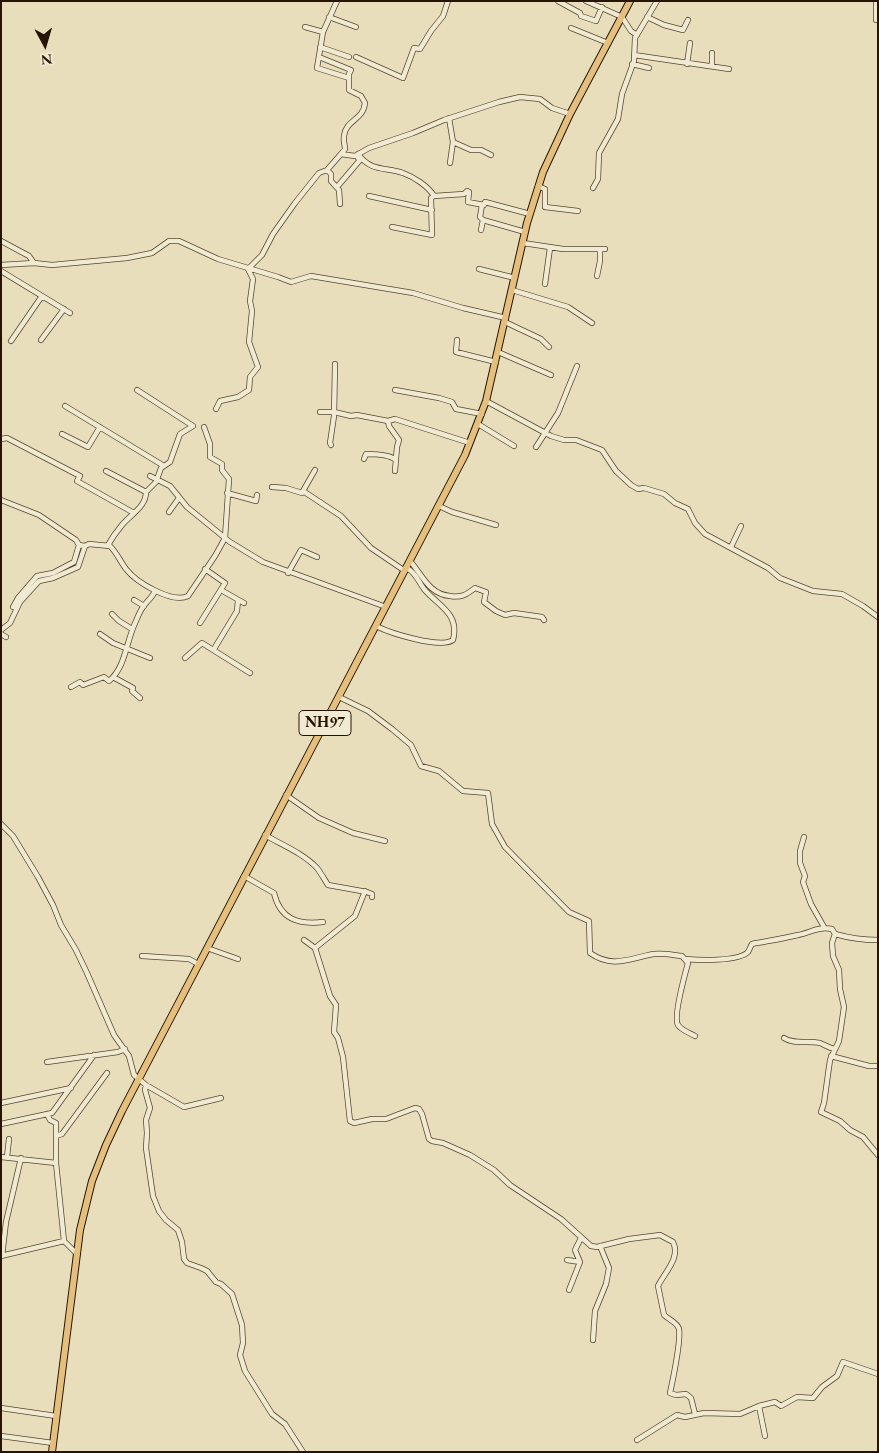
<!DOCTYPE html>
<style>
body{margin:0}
#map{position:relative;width:879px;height:1453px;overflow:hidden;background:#e8debb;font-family:"EB Garamond",serif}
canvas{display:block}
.frame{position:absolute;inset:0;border:2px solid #271400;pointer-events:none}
.north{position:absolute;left:20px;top:20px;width:50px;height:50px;-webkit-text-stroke:4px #f0ead3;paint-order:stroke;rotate:174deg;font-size:14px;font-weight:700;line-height:20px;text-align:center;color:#271400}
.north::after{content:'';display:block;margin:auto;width:18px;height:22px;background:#271400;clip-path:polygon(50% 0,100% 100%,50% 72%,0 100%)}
</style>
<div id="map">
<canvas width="879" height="1453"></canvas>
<div class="frame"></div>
<div class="north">N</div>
</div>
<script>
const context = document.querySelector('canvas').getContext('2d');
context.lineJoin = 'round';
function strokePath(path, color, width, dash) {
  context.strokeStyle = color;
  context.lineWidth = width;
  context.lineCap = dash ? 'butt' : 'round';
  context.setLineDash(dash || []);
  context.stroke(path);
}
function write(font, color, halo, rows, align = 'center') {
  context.font = font + ' "EB Garamond",serif';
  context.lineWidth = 4;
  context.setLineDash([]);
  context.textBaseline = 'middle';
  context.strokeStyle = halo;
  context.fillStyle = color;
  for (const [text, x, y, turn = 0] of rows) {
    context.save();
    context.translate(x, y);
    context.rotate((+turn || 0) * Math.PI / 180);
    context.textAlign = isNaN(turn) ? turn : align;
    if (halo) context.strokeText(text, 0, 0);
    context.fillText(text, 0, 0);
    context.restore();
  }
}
const minor = new Path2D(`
 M 337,1 L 323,32 L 317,68 L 349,78
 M 558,1 L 580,13 L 581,16 L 596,21 L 602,7
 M 586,1 L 622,17 L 631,31 L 637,35
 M 329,17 L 356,27
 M 647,17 L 664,25 L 683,30 L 688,20
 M 876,20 L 876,1
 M 305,27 L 323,32
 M 571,28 L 608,43
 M 320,47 L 349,57
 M 634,55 L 729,69
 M 319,57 L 351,70 L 349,74 L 349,90 L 361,96 L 365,103 C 363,121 346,119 344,136 C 343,141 345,145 345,149 L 341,154
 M 356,57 L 403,78 L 414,48 L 420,49 L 431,31 L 443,16 L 448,1
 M 632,64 L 649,68
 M 687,64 L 690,43
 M 712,66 L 712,53
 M 449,118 L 453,142 L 450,163
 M 453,142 L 471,150 L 481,150 L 491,155
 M 358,154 C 371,172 385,167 403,173 C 414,177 428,186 434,196
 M 327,170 L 331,174 L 331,181 L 339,190 L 340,204
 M 538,186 L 545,189 L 545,207 L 578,211
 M 337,187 L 360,160 L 358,158
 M 593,188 L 598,179 L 599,153 L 618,119 L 622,94 L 634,61 L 635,38 L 657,1
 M 369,196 L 432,210
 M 482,205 L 480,217 L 483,220
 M 392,227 L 432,235 L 431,198 L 434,196 L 464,194 L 467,191 L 469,192 L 468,202 L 484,205 L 485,202 L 530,214
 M 481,230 L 483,220 L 525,232
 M 1,241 L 29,256 L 34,263
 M 523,243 L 563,249 L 605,249
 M 1,265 L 34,263 L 52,265 L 127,258 L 152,253 L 169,241 L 179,241 L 218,259 L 278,277 L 291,282 L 311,276 L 413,293 L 463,308 L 506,318
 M 479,269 L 515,278
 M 1,271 L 70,313
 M 597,276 L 600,261 L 600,249
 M 545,284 L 550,248
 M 512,290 L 568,307 L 592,323
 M 505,322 L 541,339 L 549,347
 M 41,340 L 64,309
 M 457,340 L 456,352 L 496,362
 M 11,341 L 42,296
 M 498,352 L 551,375
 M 395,390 L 439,398 L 452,402 L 456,409 L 482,414
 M 486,401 L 551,436 L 564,440 L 576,440 L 602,450 L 616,471 L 631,485 L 638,489 L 644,488 L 664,494 L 675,503 L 688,509 L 695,523 L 705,534 L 768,568 L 780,578 L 813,591 L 842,594 L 863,606 L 878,617
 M 65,406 L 164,466
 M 216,409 L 220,401 L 238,397 L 249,390 L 250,377 L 258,367 L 249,342 L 252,311 L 250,301 L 253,279 L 248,269 L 262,255 L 273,234 L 295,203 L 319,173 L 327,170 L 341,154 L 355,156 L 369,148 L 413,133 L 444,120 L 499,102 L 520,97 L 540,99 L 552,108 L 570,114
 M 320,412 L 334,412 L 351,416 L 357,415 L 388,421 L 395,419 L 470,443
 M 388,421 L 389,426 L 399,440 L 397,447 L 395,471
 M 478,424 L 514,446
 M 62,434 L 88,447 L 100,427
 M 1,439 L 7,438 L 80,476 L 77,481 L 134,513
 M 331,445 L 330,443 L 334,416 L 335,364
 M 536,447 L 558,413 L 577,366
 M 364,459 L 366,454 C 374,454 389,454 396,460
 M 106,471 L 146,492
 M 150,476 L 170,486 L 187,507 L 230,542 L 263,562 L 386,607
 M 272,487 L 286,488 L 302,493 L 303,491 L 341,516 L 371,548 L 405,571
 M 303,491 L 315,470
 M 227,493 L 256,501 L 257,495
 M 1,500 L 39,515 L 76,540 L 79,545 L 74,562 L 53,573 L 37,576 L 18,598 L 13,607
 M 439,506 L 452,512 L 496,525
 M 169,512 L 179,498
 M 79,545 L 85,546 L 89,544 L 110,546 C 117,553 120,561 126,569 C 136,582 172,604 188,596 L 215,556 L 225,538 L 229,479 L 222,470 L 222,464 L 210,457 L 210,444 L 204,427
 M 108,545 C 112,538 117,531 122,525 C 131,514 146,507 146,492 L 156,482 L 161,468 L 170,462 L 180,434 L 193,426 L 137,390
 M 731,547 L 741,526
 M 410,561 C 423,576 429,594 450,596 C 461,598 466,595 475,588 L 486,592 L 484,602 L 496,611 L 505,615 L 514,613 L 542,617 L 544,620
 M 288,573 L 301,550 L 317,557
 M 221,590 L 244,603
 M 134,600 L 144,606
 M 112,614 L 119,621 L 132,629
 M 200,623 L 225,583 L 205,569
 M 376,626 C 390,633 440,649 453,640 C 460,613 438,606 424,589 C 418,581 416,573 407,568
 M 1,630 L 10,623 L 20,602 L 39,581 L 53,578 L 78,567 L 85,546
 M 1,634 L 6,637
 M 100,634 L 113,643 L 150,658
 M 214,649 L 237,611 L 238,600
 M 185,658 L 202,643 L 250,673
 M 113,677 L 133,688 L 132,691 L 140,698
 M 71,687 L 80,682 L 83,685 L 104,677 L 109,681 C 126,667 126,641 136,621 C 138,616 140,611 143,607 C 147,601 152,598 155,591
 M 339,697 L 368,711 L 392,729 L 411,745 L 421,766 L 439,771 L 463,791 L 488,793 L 492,824 L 505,847 L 569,912 L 589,921 L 590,953 C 613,969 630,958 654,954 C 664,953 673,955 682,956 L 688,963 C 685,974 673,1017 678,1025 C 681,1030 690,1033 695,1036
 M 286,795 L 319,818 L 353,833 L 385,841
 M 1,824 L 13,836 L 38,877 L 53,905 L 61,925 L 76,950 L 87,973 L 114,1035 L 129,1056 L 134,1075 L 146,1085 L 184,1107 L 221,1098
 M 265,835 C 282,845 303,853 317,868 C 321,873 324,879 328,885 L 367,892 L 372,894 L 372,897
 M 804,837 L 800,851 L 800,863 L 805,876 L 803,882 L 811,904 L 824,927
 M 244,876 L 274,893 C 280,919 298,925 323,922
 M 365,891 L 355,916 L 315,948 L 330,996 L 336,1005 L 334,1032 L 338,1038 L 343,1057 L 350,1121 L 354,1123 L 372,1119 L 386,1119 L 415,1108 L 419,1109 L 422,1114 L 429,1139 L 432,1141 L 443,1143 L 470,1155 L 494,1170 L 510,1185 L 561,1219 L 591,1246 L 597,1247 L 629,1239 L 660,1235 L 673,1242 C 681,1258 664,1273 658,1286 L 664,1315 C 668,1319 678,1323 679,1329 C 681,1341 673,1379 670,1393 L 676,1395 L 686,1394 L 691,1398 L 695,1414
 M 835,934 L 832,943 L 833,956 L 839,970 L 840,989 L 844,1007 L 839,1041 L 830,1060 L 824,1103 L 821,1112 L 840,1121 L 850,1130 L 863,1137 L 878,1155
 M 304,940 L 315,948
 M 207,948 L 238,959
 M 142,956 L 189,959 L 198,964
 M 685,959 C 698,960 738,962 748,952 C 750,949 750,947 752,944 C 767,941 782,939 798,935 C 810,933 818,926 832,929 L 835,934 C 849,938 863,940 878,940
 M 784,1038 C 794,1045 808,1040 820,1043 C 825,1045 829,1048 835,1049
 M 831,1056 L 869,1066 L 878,1066
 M 47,1062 L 118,1052 L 125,1049
 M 146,1085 L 145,1090 L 150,1108 L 146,1120 L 147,1133 L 146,1148 L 153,1196 L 159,1211 L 166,1220 L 178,1230 L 182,1242 L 184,1259 L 187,1263 L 201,1268 L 207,1271 L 216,1282 L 221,1284 L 232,1294 L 242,1325 L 243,1343 L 240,1355 L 245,1371 L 272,1414 L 285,1424 L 303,1452
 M 1,1103 L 71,1088
 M 47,1114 L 50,1120 L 56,1123 L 56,1163 L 64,1241 L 76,1253
 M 1,1124 L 52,1113 L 94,1055
 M 56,1136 L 62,1134 L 107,1073
 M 1,1157 L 56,1163
 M 7,1157 L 9,1139
 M 1,1256 L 64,1241
 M 2,1256 L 6,1222 L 21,1158
 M 567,1260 L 580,1262
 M 569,1290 L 580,1262 L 575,1250 L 581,1238
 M 593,1340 L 595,1311 L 606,1284 L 609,1268 L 600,1246
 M 1,1408 L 56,1416
 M 1,1436 L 53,1443
 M 765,1436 L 759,1406 L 775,1402 L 781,1406 L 797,1397 L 813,1398 L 822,1387 L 837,1376 L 843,1362 L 878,1374
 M 637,1440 L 677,1415 L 685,1417 L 704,1413 L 740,1414 L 759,1406`);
const highway = new Path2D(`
 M 52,1452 L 80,1230 L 92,1181 L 106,1145 L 122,1111 L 465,455 L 486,401 L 527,223 L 543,172 L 570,114 L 630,1`);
const shields = [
 [325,723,52]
];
const shieldNames = [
 ["NH97",325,723]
];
strokePath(minor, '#57462f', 6);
strokePath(highway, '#271400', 8);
strokePath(minor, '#f0ead3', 4.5);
strokePath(highway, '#e4bf7e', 6);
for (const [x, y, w] of shields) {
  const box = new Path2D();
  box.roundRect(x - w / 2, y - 12.5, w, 25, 4);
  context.fillStyle = '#f0ead3';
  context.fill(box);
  strokePath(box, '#271400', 1);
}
write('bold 15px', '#271400', null, shieldNames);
</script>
